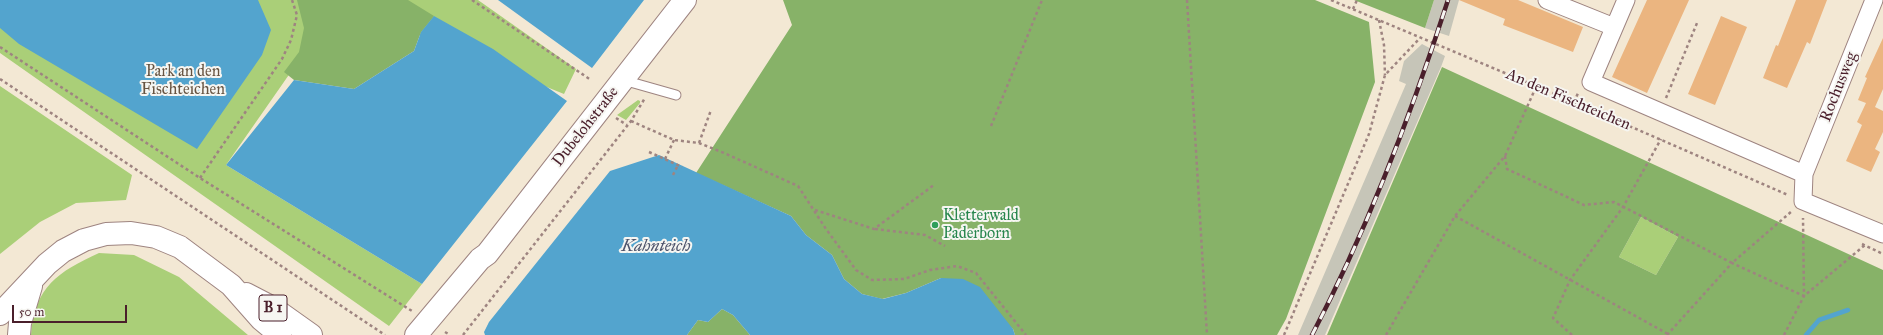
<!DOCTYPE html>
<meta charset="utf-8">
<style>
body{margin:0}
#map{position:relative;width:1883px;height:335px;overflow:hidden;background:#f3e8d4;font-family:"IM FELL Great Primer",serif}
canvas{display:block}
.scale{position:absolute;left:12px;top:305px;width:115px;height:18px;box-sizing:border-box;border:2px solid #4a1f2b;border-top:0;padding-left:5px;font-size:12px;line-height:14px;white-space:nowrap;color:#4a1f2b;-webkit-text-stroke:3px #f6f6f2;paint-order:stroke}
</style>
<div id="map">
<canvas width="1883" height="335"></canvas>
<div class="scale">50 m</div>
</div>
<script>
const context = document.querySelector('canvas').getContext('2d');
context.lineJoin = 'round';
function fill(path, color) {
  context.fillStyle = color;
  context.fill(path, 'evenodd');
}
function strokePath(path, color, width, dash) {
  context.strokeStyle = color;
  context.lineWidth = width;
  context.lineCap = dash ? 'butt' : 'round';
  context.setLineDash(dash || []);
  context.stroke(path);
}
function write(font, color, halo, rows, align = 'center') {
  context.font = font + ' "IM FELL Great Primer",serif';
  context.lineWidth = 4;
  context.setLineDash([]);
  context.textBaseline = 'middle';
  context.strokeStyle = halo;
  context.fillStyle = color;
  for (const [text, x, y, turn = 0] of rows) {
    context.save();
    context.translate(x, y);
    context.rotate((+turn || 0) * Math.PI / 180);
    context.textAlign = isNaN(turn) ? turn : align;
    if (halo) context.strokeText(text, 0, 0);
    context.fillText(text, 0, 0);
    context.restore();
  }
}
const industrial = new Path2D(`
 M 1434,0 L 1459,0 L 1449,36 L 1425,28 Z
 M 1422,44 L 1445,56 L 1441,67 L 1325,335 L 1298,335 L 1406,84 L 1399,81 L 1404,61 Z`);
const green = new Path2D(`
 M 0,0 L 478,0 L 576,69 L 564,94 L 339,3 L 226,165 L 422,284 L 389,326 L 0,53 Z
 M 0,86 L 132,175 L 126,200 L 76,203 L 40,222 L 0,254 Z
 M 638,100 L 640,101 L 640,103 L 626,120 L 617,115 Z
 M 1641,217 L 1678,237 L 1656,275 L 1619,257 Z
 M 99,253 L 134,255 L 179,277 L 248,335 L 31,335 C 35,286 58,272 99,253 Z`);
const forest = new Path2D(`
 M 297,0 L 408,0 L 434,16 L 421,32 L 414,51 L 354,89 L 294,80 L 284,72 L 299,52 L 304,28 Z
 M 783,0 L 1315,0 L 1369,22 L 1375,82 L 1286,319 L 1277,335 L 1015,335 L 1013,329 L 941,278 L 906,293 L 882,299 L 862,294 L 844,279 L 832,255 L 806,235 L 791,216 L 696,173 L 792,25 Z
 M 1354,0 L 1434,0 L 1425,28 Z
 M 1442,67 L 1883,270 L 1883,335 L 1327,335 ZM 1641,217 L 1678,237 L 1656,275 L 1619,257 Z
 M 722,309 L 733,315 L 750,335 L 687,335 L 698,320 L 708,322 Z`);
const water = new Path2D(`
 M 0,0 L 258,0 L 271,30 L 262,55 L 197,149 L 19,44 L 0,28 Z
 M 498,0 L 644,0 L 592,68 Z
 M 434,16 L 493,49 L 567,101 L 422,284 L 226,165 L 294,80 L 354,89 L 414,51 L 421,32 Z
 M 659,155 L 791,216 L 806,235 L 832,255 L 844,279 L 862,294 L 883,299 L 906,293 L 941,278 L 963,279 L 980,287 L 1013,329 L 1015,335 L 750,335 L 733,315 L 722,309 L 708,322 L 698,320 L 687,335 L 485,335 L 484,332 L 489,322 L 610,171 Z`);
const stream = new Path2D(`
 M 1806,335 L 1819,320 L 1848,310`);
const building = new Path2D(`
 M 1459,0 L 1518,0 L 1583,27 L 1573,52 L 1503,25 L 1505,19 Z
 M 1647,0 L 1689,0 L 1647,93 L 1612,77 Z
 M 1796,0 L 1827,0 L 1810,44 L 1807,42 L 1787,88 L 1763,78 L 1776,45 L 1778,46 Z
 M 1721,16 L 1747,27 L 1715,105 L 1688,94 Z
 M 1883,38 L 1883,89 L 1875,107 L 1883,111 L 1883,132 L 1875,149 L 1880,152 L 1871,172 L 1846,161 L 1862,125 L 1857,122 L 1866,103 L 1858,100 L 1867,78 L 1865,77 Z`);
const path = new Path2D(`
 M 472,0 L 591,80
 M 1187,0 L 1207,335
 M 1331,0 L 1574,102 L 1788,195
 M 1353,9 L 1357,0
 M 1379,20 L 1384,45 L 1385,75
 M 0,47 L 200,178 L 412,311
 M 0,79 L 385,335
 M 1666,98 L 1697,23
 M 1574,102 L 1579,91
 M 616,118 L 627,125
 M 631,121 L 674,140 L 699,143 L 724,153 L 798,186 L 826,229 L 856,270 L 872,280 L 904,279 L 930,270 L 957,266 L 976,273 L 1026,335
 M 991,126 L 1042,0
 M 699,143 L 711,110
 M 649,152 L 682,167
 M 1505,156 L 1507,169 L 1584,205 L 1614,202 L 1732,263 L 1792,211
 M 665,159 L 674,140
 M 673,175 L 678,165
 M 200,178 L 282,59 L 291,40 L 297,15 L 292,0
 M 815,210 L 874,229 L 934,185
 M 1455,216 L 1668,334
 M 875,229 L 925,235 L 945,246
 M 1862,244 L 1883,254
 M 445,332 L 450,335
 M 463,335 L 631,121 L 645,98
 M 1284,335 L 1369,134 L 1385,75 L 1420,38
 M 1386,335 L 1455,216 L 1505,156 L 1536,87
 M 1572,335 L 1553,318 L 1570,280 L 1623,207 L 1661,139
 M 1667,335 L 1732,263 L 1804,296 L 1865,245
 M 1784,335 L 1804,296 L 1803,218`);
const service = new Path2D(`
 M 623,80 L 676,95`);
const minor = new Path2D(`
 M 1547,0 L 1614,27
 M 1626,0 L 1591,82 L 1804,174
 M 1874,0 L 1804,174 L 1803,201 L 1883,234`);
const secondary = new Path2D(`
 M 416,335 L 480,259 L 487,254 L 685,0`);
const trunk = new Path2D(`
 M 246,294 L 273,308 L 311,335
 M 0,314 L 47,264 L 63,251 L 84,240 L 106,234 L 131,233 L 156,237 L 180,247 L 231,285 L 261,319 L 280,335
 M 19,335 L 20,323 L 31,286`);
const rail = new Path2D(`
 M 1312,335 C 1368,228 1411,115 1448,0`);
const markers = [
 [935,225,4,"#2e9e5b"]
];
const shields = [
 [273,308,28]
];
const shieldNames = [
 ["B 1",273,308]
];
const parkNames = [
 ["Park an den",183,72],
 ["Fischteichen",183,90]
];
const streetNames = [
 ["Rochusweg",1839,87,-68],
 ["An den Fischteichen",1568,100,23],
 ["Dubelohstraße",586,127,-52]
];
const leisureNames = [
 ["Kletterwald",943,216],
 ["Paderborn",943,234]
];
const waterNames = [
 ["Kahnteich",656,247]
];
fill(industrial, '#c6c5b8');
fill(green, '#aacf78');
fill(forest, '#87b268');
fill(water, '#53a4ce');
strokePath(stream, '#53a4ce', 4.5);
fill(building, '#ebb580');
strokePath(service, '#9e8480', 11);
strokePath(minor, '#9e8480', 19);
strokePath(secondary, '#9e8480', 24);
strokePath(trunk, '#9e8480', 24);
strokePath(path, '#9e8480', 2.5, [3, 3]);
strokePath(service, '#fff', 9);
strokePath(minor, '#fff', 17);
strokePath(secondary, '#fff', 22);
strokePath(trunk, '#fff', 22);
strokePath(rail, '#4a1f2b', 4.5);
strokePath(rail, '#f6f6f2', 3, [9]);
for (const [x, y, r, color] of markers) {
  const dot = new Path2D();
  dot.arc(x, y, r, 0, 2 * Math.PI);
  context.fillStyle = color;
  context.fill(dot);
  strokePath(dot, '#f6f6f2', 1.5);
}
for (const [x, y, w] of shields) {
  const box = new Path2D();
  box.roundRect(x - w / 2, y - 13, w, 26, 3);
  context.fillStyle = '#f6f6f2';
  context.fill(box);
  strokePath(box, '#4a1f2b', 1);
}
write('bold 15px', '#4a1f2b', null, shieldNames);
write('16px', '#675442', '#f6f6f2', parkNames);
write('16px', '#4a1f2b', '#f6f6f2', streetNames);
write('16px', '#27864d', '#f6f6f2', leisureNames, 'left');
write('italic 17px', '#4e546c', '#f6f6f2', waterNames);
</script>
